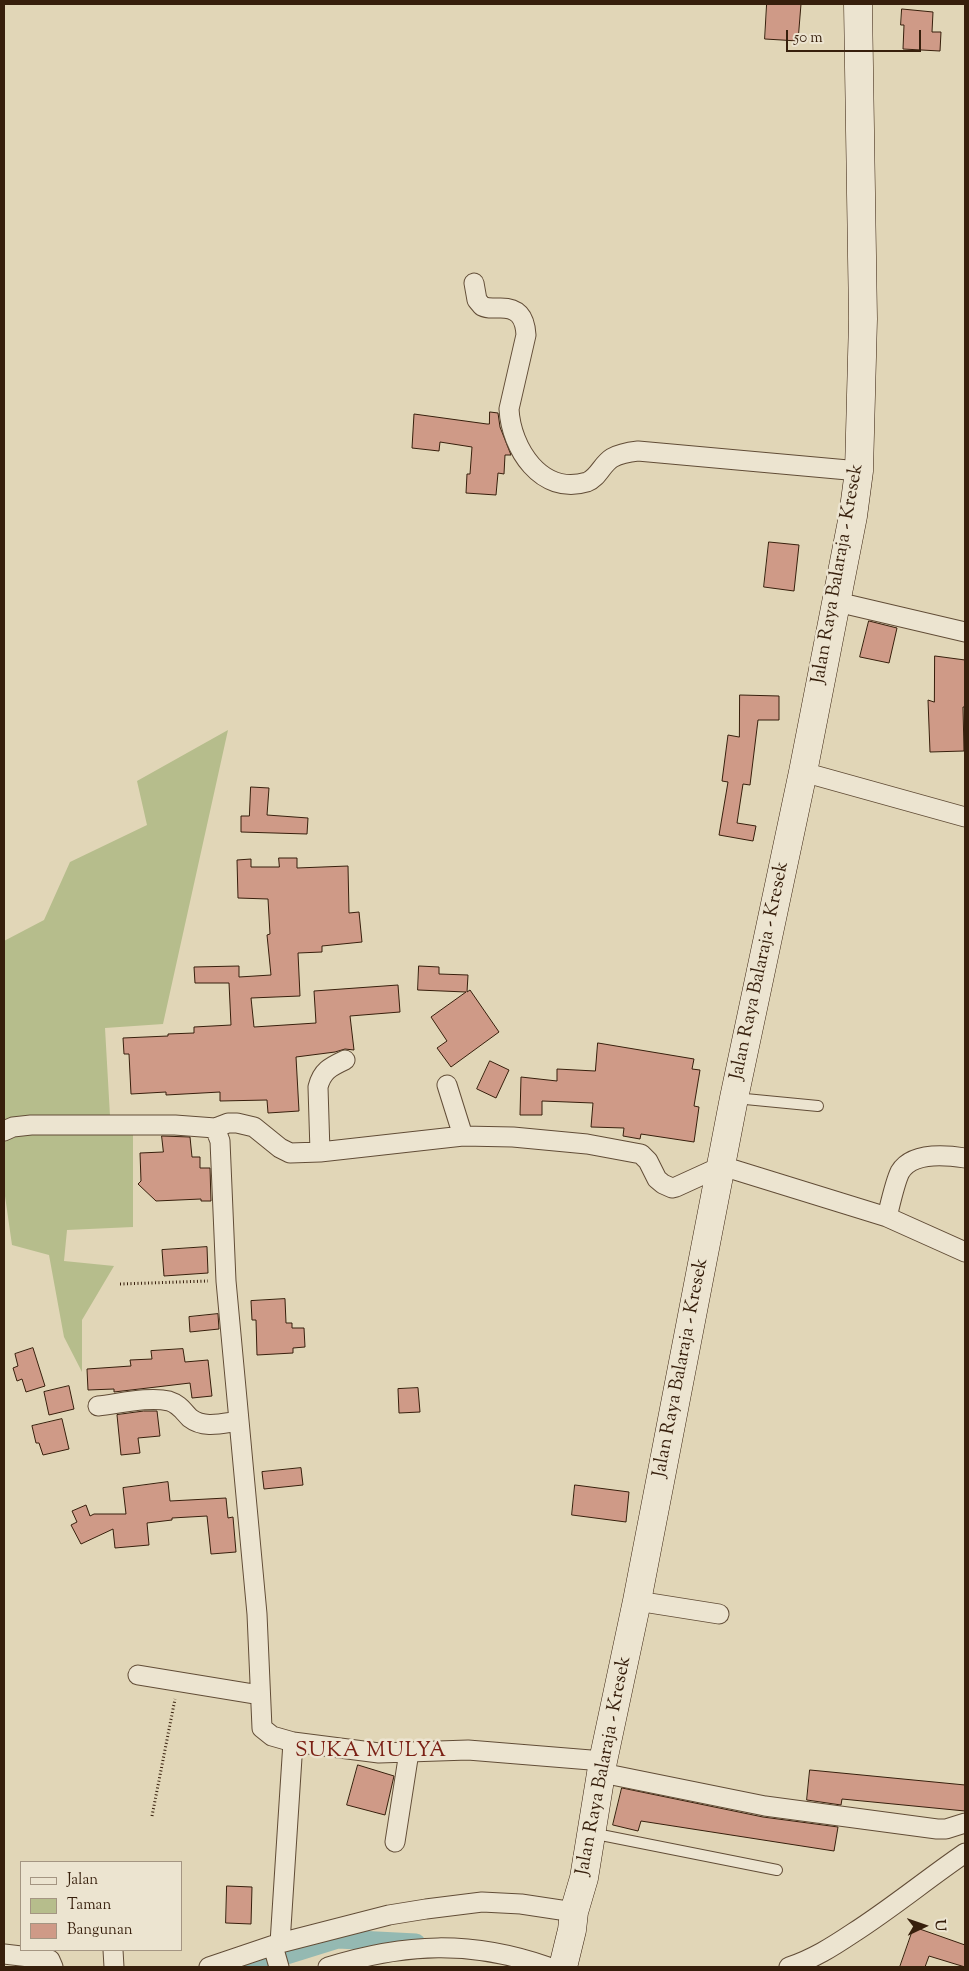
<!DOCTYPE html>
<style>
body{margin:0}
#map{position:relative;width:969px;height:1971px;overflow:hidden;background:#e1d6b7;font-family:"Sorts Mill Goudy",serif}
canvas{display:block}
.frame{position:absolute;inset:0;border:5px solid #371f0c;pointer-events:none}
.legend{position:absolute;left:20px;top:1861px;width:162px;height:90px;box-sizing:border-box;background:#ece4d0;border:1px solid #a49582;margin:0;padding:6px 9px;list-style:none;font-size:15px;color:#371f0c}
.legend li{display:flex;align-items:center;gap:10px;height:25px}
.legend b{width:25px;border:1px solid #a49582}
.north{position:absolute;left:899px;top:1901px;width:50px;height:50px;-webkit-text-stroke:4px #ece4d0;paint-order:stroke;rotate:87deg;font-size:14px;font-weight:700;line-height:20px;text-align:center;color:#371f0c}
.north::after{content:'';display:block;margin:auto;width:18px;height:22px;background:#371f0c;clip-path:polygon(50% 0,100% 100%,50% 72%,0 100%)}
.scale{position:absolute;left:786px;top:30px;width:135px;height:22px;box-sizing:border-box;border:2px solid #371f0c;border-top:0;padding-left:6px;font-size:15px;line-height:18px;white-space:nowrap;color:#371f0c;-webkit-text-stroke:4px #ece4d0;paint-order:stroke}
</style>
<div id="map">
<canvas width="969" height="1971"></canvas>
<div class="frame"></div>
<ul class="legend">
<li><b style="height:6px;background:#ece4d0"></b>Jalan</li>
<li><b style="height:14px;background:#b6bd8c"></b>Taman</li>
<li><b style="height:14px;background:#cf9a87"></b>Bangunan</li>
</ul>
<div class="north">U</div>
<div class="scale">50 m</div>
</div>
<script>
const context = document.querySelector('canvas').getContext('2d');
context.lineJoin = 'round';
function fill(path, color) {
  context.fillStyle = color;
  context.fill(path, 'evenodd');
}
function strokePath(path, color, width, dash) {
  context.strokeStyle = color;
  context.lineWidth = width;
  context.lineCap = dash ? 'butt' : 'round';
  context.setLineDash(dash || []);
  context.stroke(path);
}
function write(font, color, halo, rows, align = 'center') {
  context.font = font + ' "Sorts Mill Goudy",serif';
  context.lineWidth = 5;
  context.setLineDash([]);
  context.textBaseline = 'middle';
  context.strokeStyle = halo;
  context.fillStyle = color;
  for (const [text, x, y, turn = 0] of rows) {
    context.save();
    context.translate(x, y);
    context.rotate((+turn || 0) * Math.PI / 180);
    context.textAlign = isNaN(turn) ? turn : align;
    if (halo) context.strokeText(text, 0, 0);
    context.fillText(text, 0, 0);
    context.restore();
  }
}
const green = new Path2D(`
 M 228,730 L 163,1024 L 105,1028 L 110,1116 L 133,1115 L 133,1227 L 67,1230 L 64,1261 L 114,1266 L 82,1320 L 82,1372 L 64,1337 L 49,1255 L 12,1245 L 4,1189 L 4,941 L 44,920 L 70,862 L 147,825 L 137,781 Z`);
const canal = new Path2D(`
 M 248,1967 L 338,1939 L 416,1943`);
const building = new Path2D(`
 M 767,4 L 801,4 L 798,41 L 765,39 Z
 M 902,9 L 933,12 L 932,32 L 941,32 L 940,51 L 903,49 L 904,25 L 901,25 Z
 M 490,412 L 498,413 L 500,427 L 511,455 L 505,455 L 504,474 L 498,473 L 496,495 L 466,493 L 467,474 L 470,474 L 472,447 L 440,442 L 439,451 L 412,448 L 414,414 L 487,424 L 489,424 Z
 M 769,542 L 799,545 L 794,591 L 764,587 Z
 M 869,621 L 897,628 L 889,663 L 860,657 Z
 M 935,656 L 965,660 L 965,707 L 963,707 L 964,751 L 930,752 L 928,700 L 934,702 Z
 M 740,695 L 779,696 L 779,720 L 758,720 L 750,785 L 743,784 L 737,823 L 756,826 L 753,841 L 719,835 L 728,782 L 722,781 L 728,735 L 739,737 Z
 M 251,787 L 269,788 L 267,815 L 308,818 L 307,834 L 241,832 L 241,816 L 249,816 Z
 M 279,858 L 297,858 L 297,868 L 348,866 L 349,913 L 359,912 L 362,942 L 322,946 L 322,952 L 298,953 L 300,996 L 251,998 L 254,1027 L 316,1023 L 314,991 L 398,985 L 400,1012 L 350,1016 L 354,1050 L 345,1049 L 335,1052 L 296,1057 L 299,1111 L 268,1113 L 267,1100 L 220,1101 L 220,1092 L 166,1095 L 166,1092 L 131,1094 L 129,1054 L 124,1054 L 123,1038 L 168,1036 L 168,1034 L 194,1033 L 194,1027 L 231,1025 L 229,983 L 195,983 L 194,967 L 239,966 L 239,977 L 271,975 L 267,935 L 270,934 L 268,899 L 238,898 L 237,860 L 251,859 L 251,867 L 279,867 Z
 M 419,966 L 439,967 L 439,974 L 468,975 L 467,992 L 470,990 L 499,1032 L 451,1067 L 437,1048 L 447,1041 L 431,1017 L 466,992 L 418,990 Z
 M 598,1043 L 694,1059 L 692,1069 L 700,1070 L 694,1106 L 699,1107 L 694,1142 L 641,1134 L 640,1139 L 623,1136 L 624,1128 L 591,1127 L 593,1103 L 542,1101 L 542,1115 L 520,1115 L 521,1077 L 557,1081 L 557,1069 L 595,1071 Z
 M 490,1061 L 509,1070 L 496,1098 L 477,1089 Z
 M 162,1136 L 190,1137 L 192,1157 L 200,1157 L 200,1168 L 210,1168 L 211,1201 L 201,1201 L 201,1199 L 156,1201 L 138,1184 L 141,1181 L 140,1153 L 163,1152 Z
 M 207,1247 L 208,1273 L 164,1276 L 162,1250 Z
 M 285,1299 L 286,1323 L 292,1323 L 292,1328 L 304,1328 L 305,1347 L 293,1348 L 293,1353 L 257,1355 L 256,1320 L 252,1320 L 251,1301 Z
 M 218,1314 L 219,1329 L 190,1332 L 189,1317 Z
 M 33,1348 L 45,1386 L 26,1392 L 22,1379 L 17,1381 L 13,1368 L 18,1366 L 15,1354 Z
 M 183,1349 L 185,1362 L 208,1360 L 212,1396 L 192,1398 L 190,1383 L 114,1392 L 114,1389 L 88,1390 L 87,1369 L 131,1366 L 130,1360 L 152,1359 L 151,1351 Z
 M 69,1386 L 74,1409 L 49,1415 L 44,1392 Z
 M 418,1388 L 420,1412 L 399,1413 L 398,1389 Z
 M 144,1411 L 157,1411 L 160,1436 L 138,1438 L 140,1453 L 121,1455 L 117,1415 Z
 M 62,1419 L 69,1449 L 43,1455 L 39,1443 L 36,1443 L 32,1426 Z
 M 301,1468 L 303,1485 L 264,1489 L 262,1472 Z
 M 168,1482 L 170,1501 L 226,1498 L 228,1518 L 233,1517 L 236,1552 L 211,1554 L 207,1516 L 172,1518 L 172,1520 L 147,1523 L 149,1545 L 115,1548 L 113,1529 L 81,1544 L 71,1525 L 77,1522 L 72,1511 L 86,1505 L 90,1516 L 94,1514 L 126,1514 L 123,1488 Z
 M 575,1485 L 629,1492 L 626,1522 L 572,1515 Z
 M 358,1765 L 394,1776 L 385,1815 L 347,1805 Z
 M 810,1770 L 965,1785 L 965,1811 L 842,1799 L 841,1805 L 807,1800 Z
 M 622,1788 L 763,1817 L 838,1827 L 834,1851 L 641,1821 L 638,1831 L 613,1825 Z
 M 227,1886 L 252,1887 L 251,1924 L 226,1923 Z
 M 914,1927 L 965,1945 L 965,1967 L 929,1956 L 925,1967 L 900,1967 Z`);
const path = new Path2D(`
 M 120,1284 L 208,1281
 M 152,1816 L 175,1699`);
const lane = new Path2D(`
 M 735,1098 L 818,1106
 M 591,1833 L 777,1870`);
const street = new Path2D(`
 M 474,283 L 477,300 L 482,306 C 488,309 492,308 498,308 C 518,307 525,317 526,335 L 509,409 C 511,448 541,496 587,482 C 598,478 602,464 612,458 C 619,454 629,452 638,451 L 859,471
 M 837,602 L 965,632
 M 803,772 L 965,817
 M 447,1085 L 463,1136
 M 215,1128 L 220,1141 L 226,1281 L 257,1614 L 262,1728 L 272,1736 L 293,1742 L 379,1753 L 468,1750 L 603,1761
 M 4,1131 L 13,1127 L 31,1125 L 175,1125 L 215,1128 L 228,1123 L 237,1123 L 254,1127 L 280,1148 L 290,1153 L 320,1152 L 463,1136 L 513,1137 L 587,1144 L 641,1154 L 648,1161 L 657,1179 L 663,1184 L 672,1188 L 676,1187 L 722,1166 L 887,1217 L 965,1252
 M 320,1152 L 318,1087 C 322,1071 330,1067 345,1060
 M 887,1217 C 890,1205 895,1182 900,1172 C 912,1152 946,1155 965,1158
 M 98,1406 C 118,1404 149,1396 169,1401 C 179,1404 183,1411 190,1418 C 204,1429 223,1423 239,1421
 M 637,1601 L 719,1614
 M 138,1675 L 260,1695
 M 602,1773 L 765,1806 L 937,1829 L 946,1829 L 965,1823
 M 395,1842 L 409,1752
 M 280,1943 L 293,1742
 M 273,1946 L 279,1967
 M 113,1950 L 114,1967
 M 4,1954 L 47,1959 L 50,1960 L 53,1967
 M 209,1967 L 280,1943 L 389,1915 L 426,1909 L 482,1902 L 521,1904 L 574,1912
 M 328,1967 C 405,1943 471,1940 548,1967
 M 789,1967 C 813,1959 832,1947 853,1933 C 892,1908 927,1879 965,1853`);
const secondary = new Path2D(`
 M 563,1967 L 572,1930 L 574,1912 L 584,1878 L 603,1761 L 637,1601 L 734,1098 L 803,772 L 853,516 L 859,471 L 863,319 L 858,4`);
const streetNames = [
 ["Jalan Raya Balaraja - Kresek",839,574,-80],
 ["Jalan Raya Balaraja - Kresek",761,971,-78],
 ["Jalan Raya Balaraja - Kresek",682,1368,-79],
 ["Jalan Raya Balaraja - Kresek",605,1766,-79]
];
const quarterNames = [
 ["SUKA MULYA",371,1752]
];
fill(green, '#b6bd8c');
strokePath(canal, '#94b9b2', 19);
fill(building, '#cf9a87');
strokePath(building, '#371f0c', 1);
strokePath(lane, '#624d37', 12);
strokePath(street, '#624d37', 21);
strokePath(secondary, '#371f0c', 29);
strokePath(path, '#371f0c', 3, [1, 2.5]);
strokePath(lane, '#ece4d0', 10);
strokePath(street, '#ece4d0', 19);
strokePath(secondary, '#ece4d0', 28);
write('19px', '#371f0c', '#ece4d0', streetNames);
context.letterSpacing = '1px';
write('21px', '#7a1f14', '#ece4d0', quarterNames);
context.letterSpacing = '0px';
</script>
